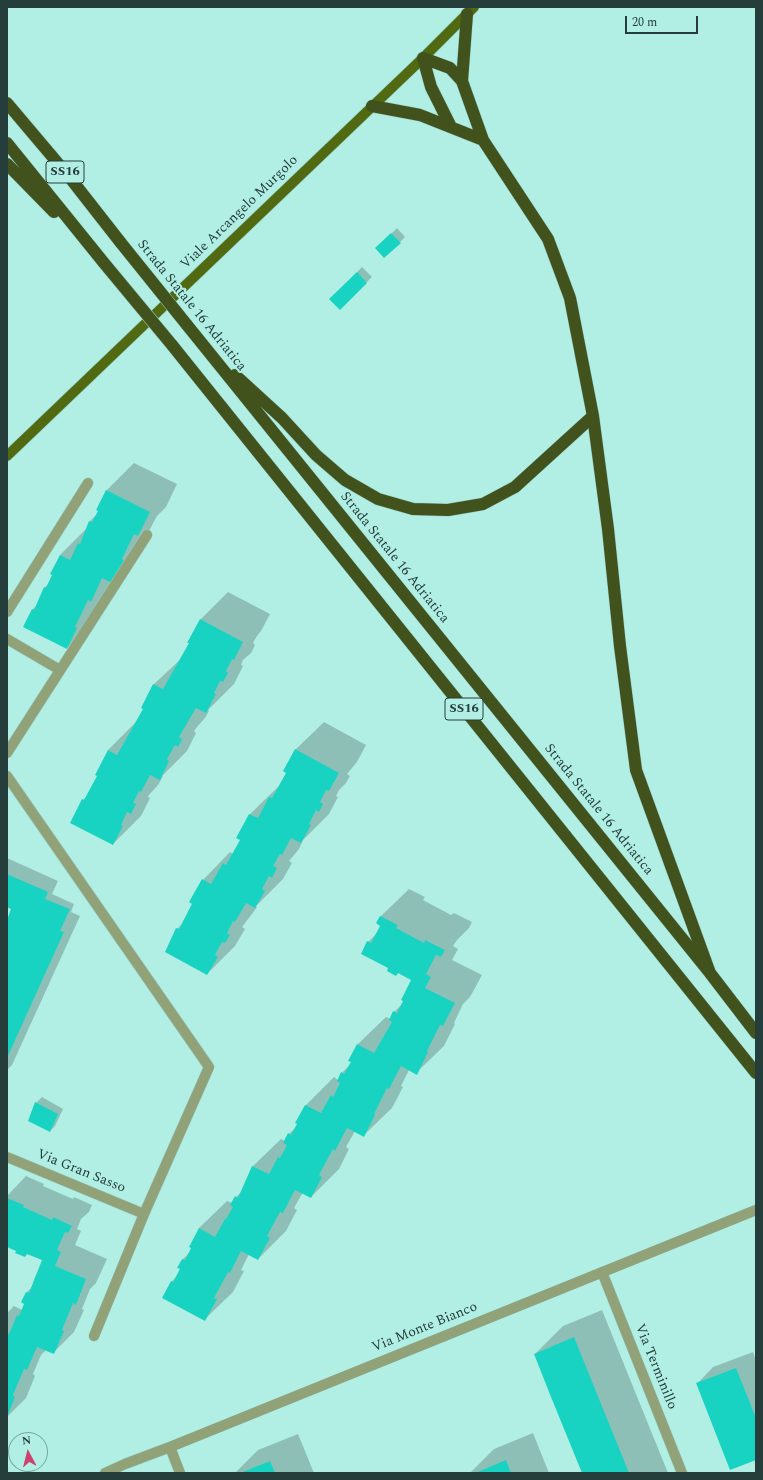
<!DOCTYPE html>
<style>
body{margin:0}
#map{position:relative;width:763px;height:1480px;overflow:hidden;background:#b1efe5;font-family:Spectral,serif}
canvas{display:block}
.frame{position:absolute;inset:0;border:8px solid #253e3b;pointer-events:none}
.north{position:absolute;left:8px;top:1432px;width:40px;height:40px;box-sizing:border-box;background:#b1efe5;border:1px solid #79a8a1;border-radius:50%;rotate:353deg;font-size:11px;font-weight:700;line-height:16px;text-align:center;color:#253e3b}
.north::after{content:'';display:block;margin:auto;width:14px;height:18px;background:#cf416f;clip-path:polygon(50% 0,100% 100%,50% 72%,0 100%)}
.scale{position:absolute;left:625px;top:16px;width:73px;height:18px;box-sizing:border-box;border:2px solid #253e3b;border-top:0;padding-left:5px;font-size:12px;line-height:14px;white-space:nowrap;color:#253e3b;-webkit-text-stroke:3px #b1efe5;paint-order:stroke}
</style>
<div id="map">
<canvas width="763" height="1480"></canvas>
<div class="frame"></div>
<div class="north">N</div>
<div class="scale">20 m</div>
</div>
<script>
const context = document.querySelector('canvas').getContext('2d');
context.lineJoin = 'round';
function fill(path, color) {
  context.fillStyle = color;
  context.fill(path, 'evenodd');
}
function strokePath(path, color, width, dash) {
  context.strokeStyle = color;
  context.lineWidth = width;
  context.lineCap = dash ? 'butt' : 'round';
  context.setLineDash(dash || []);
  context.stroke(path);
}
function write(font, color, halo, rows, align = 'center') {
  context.font = font + ' Spectral,serif';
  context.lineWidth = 4;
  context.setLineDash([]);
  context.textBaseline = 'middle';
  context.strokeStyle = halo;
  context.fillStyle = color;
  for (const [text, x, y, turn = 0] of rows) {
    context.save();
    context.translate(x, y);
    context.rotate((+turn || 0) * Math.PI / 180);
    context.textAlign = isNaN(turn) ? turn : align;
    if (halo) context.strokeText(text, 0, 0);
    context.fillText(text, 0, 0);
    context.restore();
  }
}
const shadow = new Path2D(`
 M 397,228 L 405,237 L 400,242 L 382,243 Z
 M 362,267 L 372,277 L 340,308 L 331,299 Z
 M 134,463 L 177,484 L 166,507 L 157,516 L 149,531 L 151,532 L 140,554 L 111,581 L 94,620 L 67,648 L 24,627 L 33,609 L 37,605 L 45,587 L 51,581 L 60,555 L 87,528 L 90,521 L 97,514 L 106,491 Z
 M 228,592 L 270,614 L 261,631 L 257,636 L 253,643 L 255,645 L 251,653 L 243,660 L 241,665 L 243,666 L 234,684 L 208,710 L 209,711 L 205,718 L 197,727 L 194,731 L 196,733 L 187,751 L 162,776 L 163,776 L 158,785 L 149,795 L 148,797 L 150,798 L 141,816 L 113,844 L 83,800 L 89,794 L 99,775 L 108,750 L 136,722 L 144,709 L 142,708 L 154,684 L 183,657 L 201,619 Z
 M 324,722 L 366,745 L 357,762 L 347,774 L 350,776 L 346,783 L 339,790 L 336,796 L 338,797 L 329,814 L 303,840 L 299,849 L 289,861 L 292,863 L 283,879 L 256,906 L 257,907 L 252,914 L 242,927 L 245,929 L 235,946 L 207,974 L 177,929 L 183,923 L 203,880 L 230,852 L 233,854 L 241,839 L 237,837 L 250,814 L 278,787 L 279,787 L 287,773 L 284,771 L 296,749 Z
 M 7,858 L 58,881 L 52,894 L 74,904 L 71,912 L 80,916 L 12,1065 L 7,1070 L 7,922 L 12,910 L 7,906 Z
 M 409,889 L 425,897 L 423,900 L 451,915 L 454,913 L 472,922 L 469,928 L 457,940 L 453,946 L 458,949 L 452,960 L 482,975 L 470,997 L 463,1004 L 454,1023 L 455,1024 L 444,1046 L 416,1073 L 409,1070 L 401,1086 L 403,1087 L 392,1108 L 364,1135 L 355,1131 L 346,1147 L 349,1149 L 339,1169 L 311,1197 L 303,1192 L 294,1208 L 297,1210 L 286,1231 L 258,1259 L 249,1254 L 241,1270 L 244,1271 L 233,1292 L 205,1319 L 164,1298 L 172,1281 L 179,1275 L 183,1259 L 190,1252 L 199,1228 L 227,1201 L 232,1203 L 236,1197 L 242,1191 L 253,1166 L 281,1139 L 285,1141 L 289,1134 L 297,1126 L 298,1124 L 297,1123 L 306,1105 L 334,1077 L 338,1080 L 342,1073 L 352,1062 L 350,1060 L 358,1044 L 386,1017 L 391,1019 L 394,1012 L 403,1003 L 412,980 L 390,968 L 368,942 L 379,931 L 382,925 L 377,923 L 381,916 Z
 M 42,1097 L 63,1109 L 55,1126 L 50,1131 L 36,1103 Z
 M 26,1176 L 44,1184 L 43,1186 L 73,1199 L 74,1197 L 92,1205 L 89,1212 L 81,1219 L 77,1229 L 81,1231 L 75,1245 L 107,1259 L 96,1283 L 90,1289 L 82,1309 L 84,1310 L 74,1332 L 53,1353 L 46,1350 L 41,1355 L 33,1374 L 35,1376 L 26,1398 L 7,1417 L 7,1313 L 14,1306 L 22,1310 L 25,1303 L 27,1292 L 33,1286 L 35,1282 L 33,1282 L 43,1260 L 7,1246 L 7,1196 Z
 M 602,1310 L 668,1473 L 583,1473 L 535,1354 L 563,1326 Z
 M 753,1352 L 756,1361 L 756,1459 L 697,1384 L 713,1367 Z
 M 533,1433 L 549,1473 L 470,1473 L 494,1449 Z
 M 298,1434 L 314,1473 L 235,1473 L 258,1450 Z`);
const building = new Path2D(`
 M 391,233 L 401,243 L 384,258 L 375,248 Z
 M 357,272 L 367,283 L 340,310 L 329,299 Z
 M 106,490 L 150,512 L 138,536 L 134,534 L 122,559 L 124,560 L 112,583 L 102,578 L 91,602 L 88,600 L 75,627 L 77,628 L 67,649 L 23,627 L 32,609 L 34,610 L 44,587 L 46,588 L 52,575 L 50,574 L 60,555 L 70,560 L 78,543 L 80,544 L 89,521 L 92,522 L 98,511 L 96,510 Z
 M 200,619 L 243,642 L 234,660 L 232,659 L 226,671 L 228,673 L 223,682 L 220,681 L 214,693 L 216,694 L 206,713 L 196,708 L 179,737 L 182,739 L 178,747 L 175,745 L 167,759 L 169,761 L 160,780 L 150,775 L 141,792 L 139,791 L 133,803 L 136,804 L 131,814 L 127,812 L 121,825 L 123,826 L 113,845 L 70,823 L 82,799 L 84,800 L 97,776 L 95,775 L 108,750 L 117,755 L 143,709 L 141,708 L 153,684 L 163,689 L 189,643 L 187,643 Z
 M 295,749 L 339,773 L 329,791 L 326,790 L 320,802 L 323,804 L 319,812 L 316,810 L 309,824 L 311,825 L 301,843 L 291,838 L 282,855 L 280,854 L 273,866 L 277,868 L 272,878 L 269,876 L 262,889 L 265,891 L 255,908 L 246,903 L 235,922 L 233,921 L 227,933 L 230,935 L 225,943 L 222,942 L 215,955 L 218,957 L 207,975 L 165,952 L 176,928 L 179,929 L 192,904 L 189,902 L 202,879 L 211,884 L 223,863 L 226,865 L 240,840 L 236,838 L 249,814 L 258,818 L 269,797 L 272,798 L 286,773 L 283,771 Z
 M 7,874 L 48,892 L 45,899 L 70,909 L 60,931 L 64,932 L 7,1058 L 7,920 L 11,909 L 7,907 Z
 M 380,916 L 398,925 L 396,928 L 424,943 L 425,940 L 445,950 L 441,957 L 436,955 L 426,974 L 431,977 L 425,988 L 455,1003 L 443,1026 L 440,1025 L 427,1051 L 428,1052 L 417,1075 L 401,1066 L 389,1089 L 387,1088 L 374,1114 L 375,1115 L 364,1137 L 347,1128 L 335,1151 L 333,1149 L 319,1175 L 322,1177 L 311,1198 L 295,1190 L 283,1213 L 280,1212 L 267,1236 L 270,1238 L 258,1260 L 241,1251 L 230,1273 L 228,1272 L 214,1298 L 217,1299 L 205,1321 L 162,1298 L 171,1281 L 173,1282 L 180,1269 L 177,1268 L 182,1259 L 185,1260 L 191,1248 L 189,1247 L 199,1228 L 215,1237 L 225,1219 L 226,1219 L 233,1207 L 230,1205 L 235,1196 L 238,1198 L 252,1166 L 269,1174 L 278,1157 L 280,1158 L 287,1145 L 283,1143 L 288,1133 L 291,1135 L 297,1124 L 295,1123 L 305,1105 L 321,1113 L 331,1095 L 333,1097 L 340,1083 L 337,1081 L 341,1072 L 344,1074 L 351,1062 L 348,1061 L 357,1044 L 374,1053 L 392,1022 L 389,1020 L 393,1011 L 397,1013 L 403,1001 L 401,1000 L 411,980 L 398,973 L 396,976 L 387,971 L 388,968 L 361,954 L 367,941 L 371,943 L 380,926 L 376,923 Z
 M 35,1102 L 58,1114 L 50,1132 L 28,1121 Z
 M 7,1198 L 24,1205 L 23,1207 L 52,1220 L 53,1217 L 72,1226 L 68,1233 L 65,1232 L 57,1250 L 61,1252 L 55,1266 L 86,1279 L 76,1305 L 73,1303 L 62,1330 L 64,1331 L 54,1354 L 37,1347 L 27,1370 L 24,1369 L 13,1395 L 15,1397 L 7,1417 L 7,1333 L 9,1334 L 17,1315 L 19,1316 L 24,1304 L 21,1302 L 26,1292 L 29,1293 L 42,1260 L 27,1254 L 25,1257 L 15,1253 L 16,1251 L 7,1247 Z
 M 574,1337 L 629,1473 L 582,1473 L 551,1397 L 534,1354 Z
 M 736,1368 L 756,1418 L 756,1460 L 730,1470 L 696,1383 Z
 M 506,1460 L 511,1473 L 475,1473 Z
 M 270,1461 L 275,1473 L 240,1473 Z`);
const minor = new Path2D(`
 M 7,612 L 88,483
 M 7,639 L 60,670
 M 7,753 L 147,535
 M 7,776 L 209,1067 L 144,1214 L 94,1336
 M 7,1157 L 144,1214
 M 602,1272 L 682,1473
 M 170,1447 L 180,1473
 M 105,1473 L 125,1464 L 170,1447 L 756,1210`);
const major = new Path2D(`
 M 7,456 L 423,58 L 474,7`);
const highway = new Path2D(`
 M 423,58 L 450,68 L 462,81 L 483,140 L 548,239 L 570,298 L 593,416 L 608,529 L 620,646 L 636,770 L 710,973
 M 423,58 L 431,87 L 451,127
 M 462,81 L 467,14
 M 7,103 L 67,174 L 121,243
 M 372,106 L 420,115 L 483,140
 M 7,143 L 104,263
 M 7,164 L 54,212
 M 187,325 L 710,973 L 756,1033
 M 172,345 L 756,1073
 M 235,375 L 282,418 L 316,455 L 345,480 L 378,499 L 413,509 L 448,510 L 483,504 L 515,487 L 593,416`);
const highwayBridge = new Path2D(`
 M 121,243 L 187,325
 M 104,263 L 172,345`);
const shields = [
 [65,172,38],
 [464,709,38]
];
const shieldNames = [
 ["SS16",65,172],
 ["SS16",464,709]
];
const streetNames = [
 ["Viale Arcangelo Murgolo",240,213,-44],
 ["Strada Statale 16 Adriatica",191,306,51],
 ["Strada Statale 16 Adriatica",394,558,51],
 ["Strada Statale 16 Adriatica",598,810,51],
 ["Via Gran Sasso",81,1172,22],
 ["Via Monte Bianco",425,1328,-22],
 ["Via Terminillo",655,1367,68]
];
fill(shadow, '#0003');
fill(building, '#19d3c2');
strokePath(minor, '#95ccc3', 11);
strokePath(major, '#95ccc3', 11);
strokePath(highway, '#95ccc3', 13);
strokePath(minor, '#91a178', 10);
strokePath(major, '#516a11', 10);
strokePath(highway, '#41521d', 12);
strokePath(highwayBridge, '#95ccc3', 13, []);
strokePath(highwayBridge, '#41521d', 12);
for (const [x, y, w] of shields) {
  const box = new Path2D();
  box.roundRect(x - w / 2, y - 11, w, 22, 3);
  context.fillStyle = '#b1efe5';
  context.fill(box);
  strokePath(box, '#253e3b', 1);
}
write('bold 13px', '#253e3b', null, shieldNames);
write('14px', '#253e3b', '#b1efe5', streetNames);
</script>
